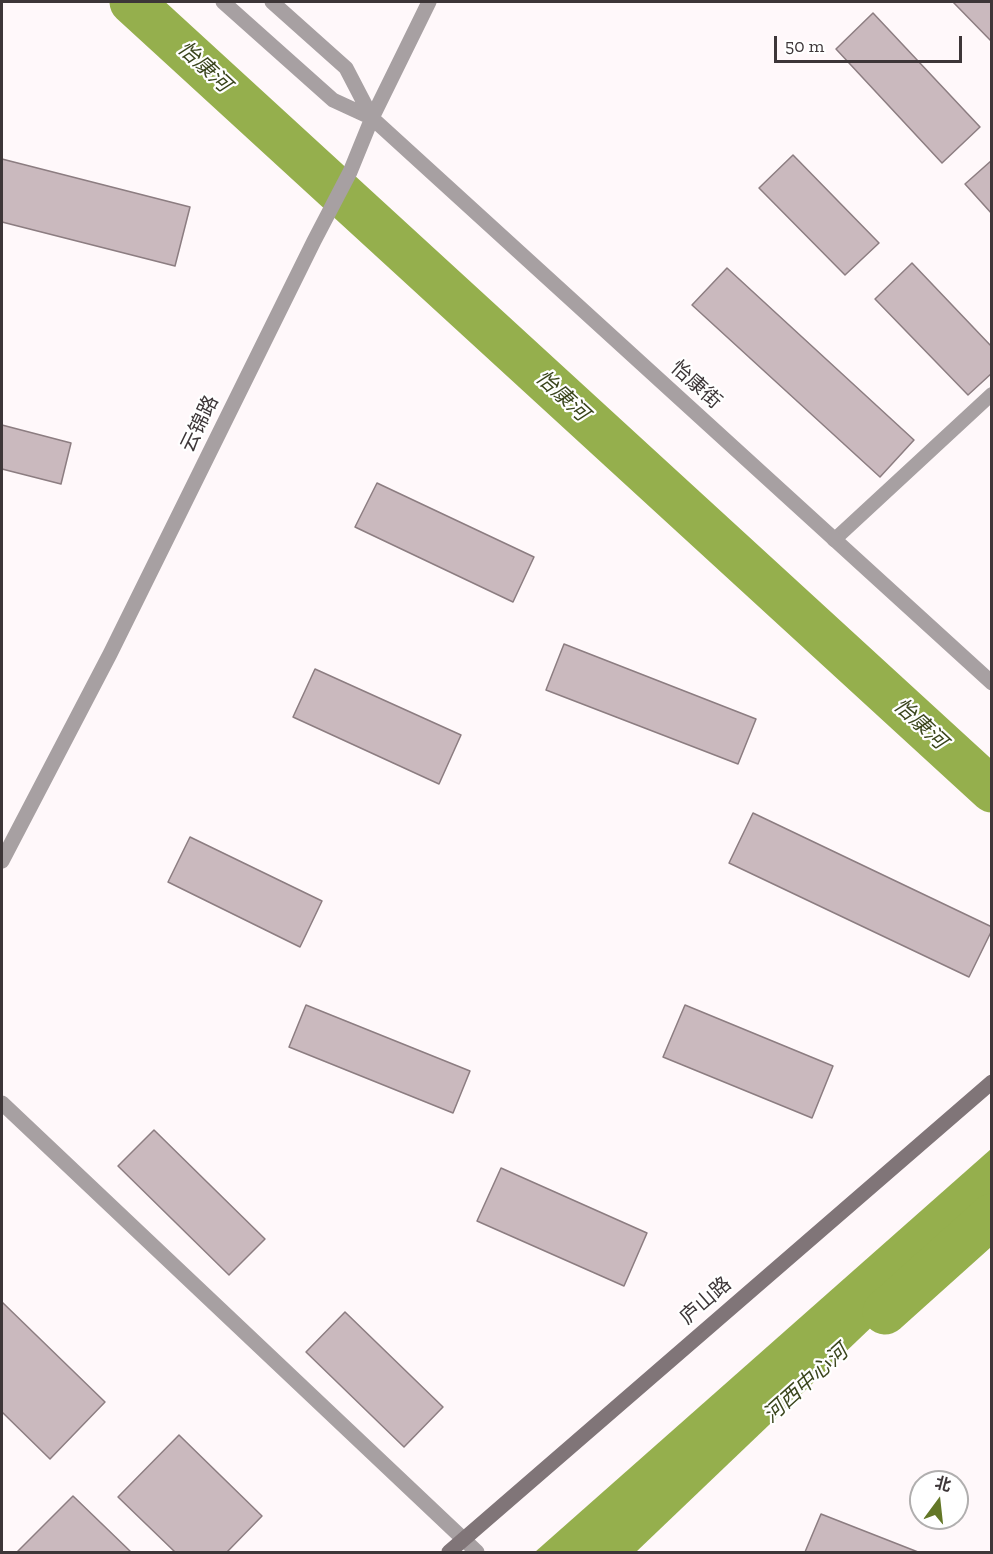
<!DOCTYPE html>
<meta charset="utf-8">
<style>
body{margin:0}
#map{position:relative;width:993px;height:1554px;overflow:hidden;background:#fff8fa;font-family:"Zilla Slab","Noto Sans SC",serif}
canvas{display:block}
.frame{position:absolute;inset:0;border:3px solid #3d3638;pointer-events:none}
.north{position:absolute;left:909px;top:1470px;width:60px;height:60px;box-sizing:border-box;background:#fff;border:2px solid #b1afaf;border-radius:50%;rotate:15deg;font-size:16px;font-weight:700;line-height:24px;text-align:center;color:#3d3638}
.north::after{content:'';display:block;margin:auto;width:21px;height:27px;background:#637727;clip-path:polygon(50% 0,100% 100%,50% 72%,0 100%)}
.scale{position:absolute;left:774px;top:36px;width:188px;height:27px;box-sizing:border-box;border:3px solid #3d3638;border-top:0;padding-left:8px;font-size:18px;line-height:21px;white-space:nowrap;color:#3d3638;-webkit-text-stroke:4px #fff;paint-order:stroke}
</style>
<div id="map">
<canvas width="993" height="1554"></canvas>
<div class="frame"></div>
<div class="north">北</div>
<div class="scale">50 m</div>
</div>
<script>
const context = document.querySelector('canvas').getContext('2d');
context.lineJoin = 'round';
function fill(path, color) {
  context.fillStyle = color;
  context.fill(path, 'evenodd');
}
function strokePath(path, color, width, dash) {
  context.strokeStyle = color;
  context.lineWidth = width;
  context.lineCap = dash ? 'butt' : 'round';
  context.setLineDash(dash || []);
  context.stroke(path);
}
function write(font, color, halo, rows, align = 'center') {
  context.font = font + ' "Zilla Slab","Noto Sans SC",serif';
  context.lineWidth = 4.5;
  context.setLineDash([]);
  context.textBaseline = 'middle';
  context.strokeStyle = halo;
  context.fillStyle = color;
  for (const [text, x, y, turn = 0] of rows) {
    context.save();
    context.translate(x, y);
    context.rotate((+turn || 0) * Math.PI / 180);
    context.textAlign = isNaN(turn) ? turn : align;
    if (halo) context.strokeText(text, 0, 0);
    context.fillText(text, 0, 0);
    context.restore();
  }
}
const water = new Path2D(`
 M 991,1149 L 991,1213 L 636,1552 L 535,1552 Z`);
const river = new Path2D(`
 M 132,2 L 992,790
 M 885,1312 L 992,1216`);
const building = new Path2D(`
 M 953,2 L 992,2 L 992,42 Z
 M 873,13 L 980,127 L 942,163 L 836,49 Z
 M 793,155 L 879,243 L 845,275 L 759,188 Z
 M 2,159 L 190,207 L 175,266 L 2,222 Z
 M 992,160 L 992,214 L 965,184 Z
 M 912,263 L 992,347 L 992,373 L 968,395 L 875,299 Z
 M 727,268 L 914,440 L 880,477 L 692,305 Z
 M 2,425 L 71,443 L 61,484 L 2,469 Z
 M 377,483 L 534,557 L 513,602 L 355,527 Z
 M 564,644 L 756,719 L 738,764 L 546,690 Z
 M 315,669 L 461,735 L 439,784 L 293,717 Z
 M 753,813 L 992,927 L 992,930 L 969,977 L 729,863 Z
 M 190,837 L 322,901 L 300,947 L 168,882 Z
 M 306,1005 L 470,1071 L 453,1113 L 289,1047 Z
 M 685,1005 L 833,1066 L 812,1118 L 663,1057 Z
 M 154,1130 L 265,1239 L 229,1275 L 118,1166 Z
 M 501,1168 L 647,1233 L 624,1286 L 477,1221 Z
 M 2,1302 L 105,1402 L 50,1459 L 2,1412 Z
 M 345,1312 L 443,1407 L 404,1447 L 306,1352 Z
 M 179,1435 L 262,1516 L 227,1552 L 175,1552 L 118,1497 Z
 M 73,1496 L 131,1552 L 17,1552 Z
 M 821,1514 L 918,1552 L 805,1552 Z`);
const service = new Path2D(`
 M 834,540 L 992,394`);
const minor = new Path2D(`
 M 2,1103 L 477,1552`);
const tertiary = new Path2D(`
 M 223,2 L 333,100 L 372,118 L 992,683
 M 272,2 L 346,68 L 372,118
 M 2,861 L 110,654 L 314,241 L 350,172 L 372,118 L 429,2`);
const secondary = new Path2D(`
 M 449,1552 L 992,1082`);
const streetNames = [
 ["怡康街",696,385,42],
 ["云锦路",200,424,-64],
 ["庐山路",706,1301,-41]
];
const waterNames = [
 ["怡康河",204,67,43],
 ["怡康河",562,396,43],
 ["怡康河",920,724,43],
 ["河西中心河",806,1384,-42]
];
fill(water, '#95af4d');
strokePath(river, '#95af4d', 45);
fill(building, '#cab9be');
strokePath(building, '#8c7d81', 1.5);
strokePath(service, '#a7a0a2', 14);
strokePath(minor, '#a7a0a2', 15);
strokePath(tertiary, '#a7a0a2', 15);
strokePath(secondary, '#807578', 15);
write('20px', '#3d3638', '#fff', streetNames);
write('italic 21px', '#3a451c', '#fff', waterNames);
</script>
